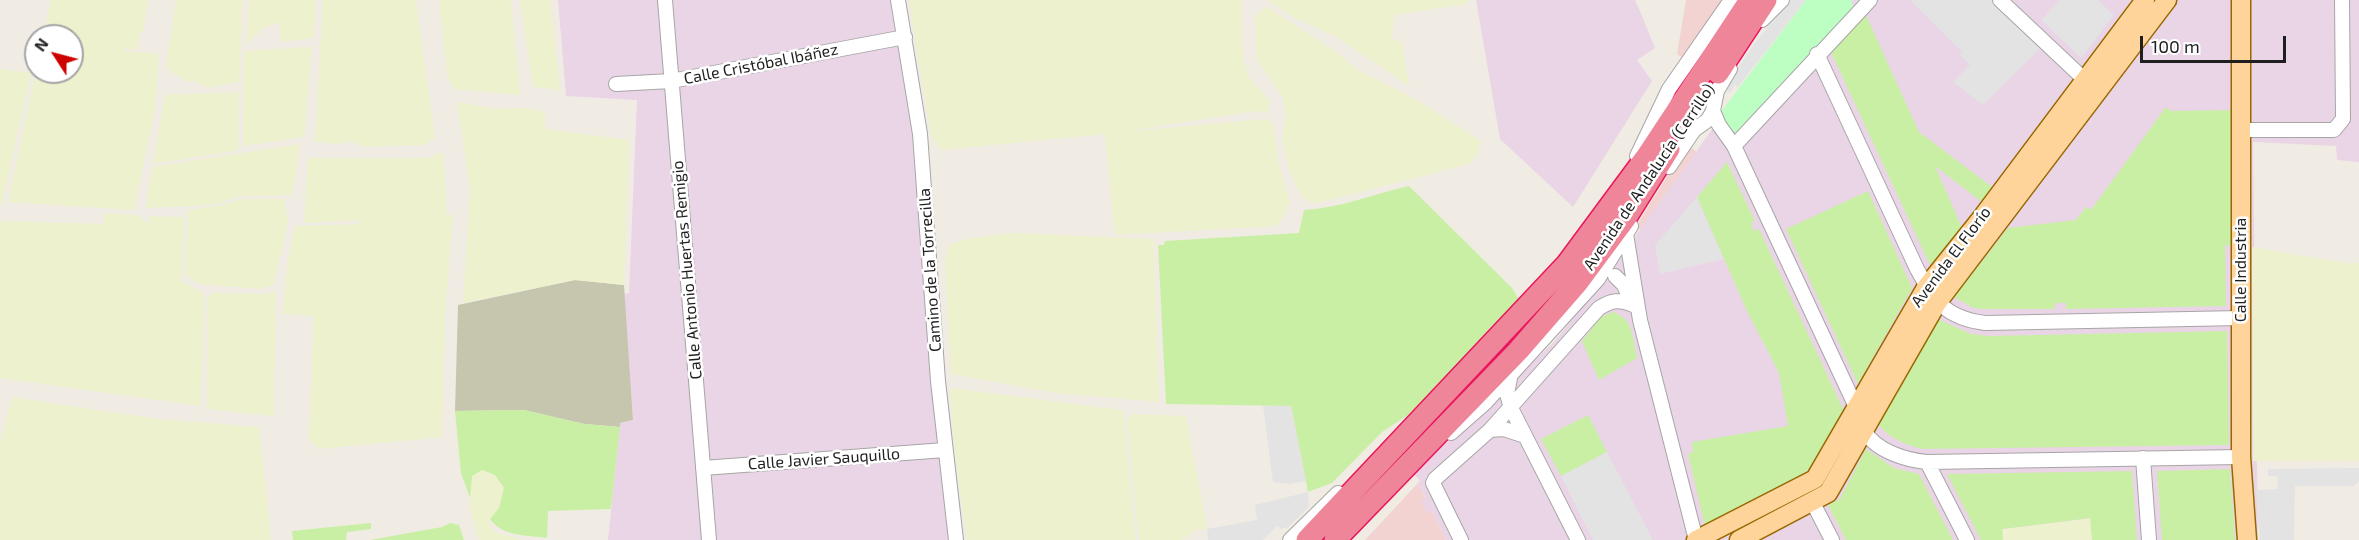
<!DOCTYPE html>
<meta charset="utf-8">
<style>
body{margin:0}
#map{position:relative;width:2359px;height:540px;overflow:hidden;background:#f0ece4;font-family:"Exo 2",sans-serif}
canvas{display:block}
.north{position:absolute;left:24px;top:24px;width:60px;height:60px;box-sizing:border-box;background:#fff;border:2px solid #a5a5a5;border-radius:50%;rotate:306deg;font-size:16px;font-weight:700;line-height:24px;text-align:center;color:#1f1f1f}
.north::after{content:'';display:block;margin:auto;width:21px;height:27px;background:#cd0100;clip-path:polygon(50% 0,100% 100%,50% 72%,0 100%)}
.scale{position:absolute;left:2140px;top:36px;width:146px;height:27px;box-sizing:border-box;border:3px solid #1f1f1f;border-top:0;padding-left:8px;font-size:18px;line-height:21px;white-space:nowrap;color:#1f1f1f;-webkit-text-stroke:4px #fff;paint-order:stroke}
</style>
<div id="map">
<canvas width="2359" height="540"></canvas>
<div class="north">N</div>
<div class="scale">100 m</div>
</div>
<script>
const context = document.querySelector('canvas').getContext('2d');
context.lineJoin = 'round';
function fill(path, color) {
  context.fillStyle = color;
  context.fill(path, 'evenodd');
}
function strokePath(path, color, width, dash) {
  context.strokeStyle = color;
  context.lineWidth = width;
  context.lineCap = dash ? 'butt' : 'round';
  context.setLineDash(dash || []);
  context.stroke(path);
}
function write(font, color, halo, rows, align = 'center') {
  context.font = font + ' "Exo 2",sans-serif';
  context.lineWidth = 5;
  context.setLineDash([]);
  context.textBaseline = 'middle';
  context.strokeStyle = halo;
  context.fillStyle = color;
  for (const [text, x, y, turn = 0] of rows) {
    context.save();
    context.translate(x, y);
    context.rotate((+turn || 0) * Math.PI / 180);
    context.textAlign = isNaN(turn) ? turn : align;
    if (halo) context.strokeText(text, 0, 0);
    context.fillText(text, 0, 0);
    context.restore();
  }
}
const commercial = new Path2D(`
 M 1686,0 L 1724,0 L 1684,59 L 1677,54 Z
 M 1692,148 L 1719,172 L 1655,245 L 1636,226 L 1683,151 Z
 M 1418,483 L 1426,499 L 1422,501 L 1432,511 L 1446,540 L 1365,540 Z`);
const industrial = new Path2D(`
 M 558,0 L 890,0 L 917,136 L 953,540 L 608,540 L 620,423 L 633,420 L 624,294 L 629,293 L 637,100 L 566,96 Z
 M 1476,0 L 1635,0 L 1640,11 L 1655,48 L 1637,60 L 1652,81 L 1573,207 L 1500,139 Z
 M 1812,0 L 2359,0 L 2359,162 L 2337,160 L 2336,146 L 2253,142 L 2258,540 L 1446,540 L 1432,511 L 1428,513 L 1421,501 L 1426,498 L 1418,483 L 1420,480 L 1411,472 L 1425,457 L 1449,441 L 1554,342 L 1616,263 L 1726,110 Z`);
const construction = new Path2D(`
 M 575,280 L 624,285 L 633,420 L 620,423 L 620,427 L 584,424 L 524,410 L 455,411 L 458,305 Z`);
const farmland = new Path2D(`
 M 51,0 L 148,0 L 143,32 L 140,32 L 137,50 L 124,48 L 123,51 L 159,54 L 155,109 L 134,210 L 8,202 L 36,70 L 36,72 L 72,72 L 72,36 L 43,36 Z
 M 176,0 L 243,0 L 239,82 L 208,88 L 197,82 L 186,81 L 166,68 Z
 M 249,0 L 316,0 L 314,38 L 281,42 L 280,22 L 265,27 L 246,44 Z
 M 323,0 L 416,0 L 435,138 L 423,145 L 365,147 L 350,141 L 338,144 L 315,142 Z
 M 439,0 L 511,0 L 520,95 L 453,89 L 447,74 Z
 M 520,0 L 550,0 L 560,90 L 533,87 Z
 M 909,0 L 1241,0 L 1243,59 L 1249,78 L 1270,101 L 1267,113 L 1256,111 L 1121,132 L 1265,119 L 1273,122 L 1278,161 L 1290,202 L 1278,226 L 1115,235 L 1105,134 L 941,150 L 931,135 Z
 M 1267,0 L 1469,0 L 1465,4 L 1394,15 L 1392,39 L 1402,42 L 1409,86 L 1336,37 L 1293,17 Z
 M 1267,7 L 1332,49 L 1357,69 L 1415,99 L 1481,141 L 1477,155 L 1469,164 L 1326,201 L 1312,203 L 1302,197 L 1289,171 L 1282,138 L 1286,116 L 1282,96 L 1257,60 L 1255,16 Z
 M 312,47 L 304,137 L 243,146 L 244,51 Z
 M 0,69 L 31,73 L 2,204 L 0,204 Z
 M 239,92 L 239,150 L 153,164 L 165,95 Z
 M 457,102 L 496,109 L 523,108 L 545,112 L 545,129 L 629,140 L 624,285 L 575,280 L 463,303 L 470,190 Z
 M 300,144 L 292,195 L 239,196 L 220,203 L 195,206 L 146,208 L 152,167 Z
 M 443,152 L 447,215 L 453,215 L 445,316 L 442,437 L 319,449 L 309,440 L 314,316 L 282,314 L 287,266 L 295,226 L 360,224 L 360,220 L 304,223 L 308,158 L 428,158 Z
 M 241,199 L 284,199 L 288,221 L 274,284 L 262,289 L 199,284 L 185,275 L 188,210 L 223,205 Z
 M 105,213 L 137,215 L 149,224 L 150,216 L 184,217 L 181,281 L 204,293 L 201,406 L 0,378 L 0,221 L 103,224 Z
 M 1014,233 L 1154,239 L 1159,402 L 1057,393 L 951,374 L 945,261 L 950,244 L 971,238 Z
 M 2252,247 L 2345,263 L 2359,263 L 2359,461 L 2253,461 Z
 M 276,291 L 274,416 L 207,409 L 207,297 L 213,293 L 263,294 Z
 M 950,388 L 1123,410 L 1136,540 L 967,540 L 955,456 Z
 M 12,397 L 158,419 L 259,427 L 271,540 L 0,540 L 0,444 Z
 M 1130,414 L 1186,416 L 1207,529 L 1198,529 L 1182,540 L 1139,540 L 1127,422 Z
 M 482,470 L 495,475 L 504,488 L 499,508 L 489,521 L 494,532 L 524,540 L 479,540 L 469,507 L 472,476 Z
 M 2091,518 L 2092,540 L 2003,540 L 2002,529 Z`);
const grass = new Path2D(`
 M 1865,13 L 1919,132 L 1992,187 L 1982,202 L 1935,166 L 1962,228 L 1932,264 L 1929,263 L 1830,50 Z
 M 2166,107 L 2171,111 L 2234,110 L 2233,246 L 2225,245 L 2226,306 L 2066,309 L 2066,303 L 2055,303 L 2054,309 L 1983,309 L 1973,308 L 1954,297 L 2008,228 L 2076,220 L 2086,207 L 2091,210 Z
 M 1727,162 L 1755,221 L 1751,223 L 1754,231 L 1759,229 L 1844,411 L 1808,474 L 1705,526 L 1688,454 L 1693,452 L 1692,442 L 1788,426 L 1779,373 L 1746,309 L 1697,197 Z
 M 1409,186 L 1512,288 L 1520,301 L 1408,415 L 1382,432 L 1332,483 L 1308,492 L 1291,406 L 1166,404 L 1158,245 L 1164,245 L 1165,241 L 1299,233 L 1304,210 C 1340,208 1374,194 1409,186 Z
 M 1868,191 L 1912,288 L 1858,384 L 1786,229 Z
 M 1612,312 C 1633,316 1633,340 1637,358 L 1599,380 L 1582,341 L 1601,317 Z
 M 1938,319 L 1971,334 L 1989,336 L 2227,331 L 2229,445 L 1922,449 C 1903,444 1891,439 1878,424 Z
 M 524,410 L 584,424 L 620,427 L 611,509 L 548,511 L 547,538 C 527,535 503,537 490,519 L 499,508 L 504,488 L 495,475 L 482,470 L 472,476 L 470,498 L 461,473 L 455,411 Z
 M 1588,415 L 1607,452 L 1561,476 L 1541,439 Z
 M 1866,449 L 1894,468 L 1919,474 L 1953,540 L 1846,540 L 1828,505 L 1840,499 Z
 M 2230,469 L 2235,540 L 2162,540 L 2157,471 Z
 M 2132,471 L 2137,540 L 2092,540 L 2090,518 L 2002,529 L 2003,540 L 1981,540 L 1947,474 Z
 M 371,523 L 371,529 L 347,532 L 346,540 L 293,540 L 292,531 Z
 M 450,523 L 459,525 L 464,540 L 370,540 L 442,527 Z`);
const park = new Path2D(`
 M 1806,0 L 1853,0 L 1851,3 L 1855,7 L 1737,134 L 1723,121 L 1720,113 Z`);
const parking = new Path2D(`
 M 1790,0 L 1806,0 L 1738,87 L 1735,85 L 1730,93 L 1724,88 L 1754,44 Z
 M 1910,0 L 1990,0 L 2041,48 L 1983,105 L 1953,82 L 1970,65 L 1960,55 L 1962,52 Z
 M 2060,0 L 2098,0 L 2114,15 L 2081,58 L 2041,20 Z
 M 1697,197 L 1724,259 L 1660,274 L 1655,245 Z
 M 1263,406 L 1291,406 L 1306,481 L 1289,484 L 1273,482 Z
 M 1607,452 L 1629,494 L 1653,540 L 1593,540 L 1561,476 Z
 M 2359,468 L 2359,481 L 2354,486 L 2295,486 L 2294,540 L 2260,540 L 2256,490 L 2278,489 L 2277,476 L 2268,476 L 2268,469 Z
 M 1308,492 L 1309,507 L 1288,527 L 1281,529 L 1277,526 L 1263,540 L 1208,540 L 1207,529 L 1257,520 L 1255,505 Z`);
const minor = new Path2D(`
 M 665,0 L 709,540
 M 898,0 L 920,134 L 938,381 L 956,540
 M 2000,0 L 2085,80
 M 1762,20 L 1782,0
 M 1817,54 L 1917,269 C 1935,302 1946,318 1985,323 L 2241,318
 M 616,84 L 671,81 L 905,37
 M 1713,111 L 1719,125 L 1734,146 L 1856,407 C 1858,414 1860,424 1864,430 C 1875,451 1906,460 1927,462 L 2241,457
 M 2242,130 L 2334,130 L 2343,119 L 2342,0
 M 1734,146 L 1870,0
 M 1637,156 L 1669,89 L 1731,0
 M 1669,167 L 1694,130 L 1708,120 L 1713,111 L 1717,91 L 1730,69
 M 1626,234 L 1640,320 L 1696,540
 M 1615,276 L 1624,285 L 1631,302
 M 1510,378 L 1507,394 L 1511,408 L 1578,540
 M 1490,430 L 1504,429 L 1525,436
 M 1451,433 L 1485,403 L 1598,279 L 1631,226
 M 2143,458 L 2149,540
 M 1927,462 L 1967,540
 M 703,468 L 945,450
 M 1813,503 L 1832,540
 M 1290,540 L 1338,493
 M 1461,540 L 1433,483 L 1435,479 L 1490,430 L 1599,308 C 1612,300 1619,299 1633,305`);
const major = new Path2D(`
 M 2241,0 L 2241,457 L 2247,540
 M 1696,540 L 1815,479 L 1927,286 L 1983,216 L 2145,0
 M 1739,540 L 1828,493 L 1937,303 L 2167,0`);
const highway = new Path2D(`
 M 1718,73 L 1766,0
 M 1307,540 L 1567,264 L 1647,156 L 1750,0
 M 1335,540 L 1518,351 L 1578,282 L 1627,216 L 1669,149`);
const streetNames = [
 ["Calle Cristóbal Ibáñez",761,64,-11],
 ["Avenida de Andalucía (Cerrillo)",1649,177,-56],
 ["Avenida El Florío",1951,257,-53],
 ["Calle Antonio Huertas Remigio",687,270,-95],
 ["Camino de la Torrecilla",930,270,-94],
 ["Calle Industria",2241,270,-90],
 ["Calle Javier Sauquillo",824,459,-4]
];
fill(commercial, '#f3d3d1');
fill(industrial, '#ead5e6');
fill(construction, '#c6c6ae');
fill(farmland, '#eef1cd');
fill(grass, '#c9efa5');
fill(park, '#bdfec2');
fill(parking, '#e3e3e3');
strokePath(minor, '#a6a6a6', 16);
strokePath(major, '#996700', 21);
strokePath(highway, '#ea155d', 24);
strokePath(minor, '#fff', 14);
strokePath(major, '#ffd49a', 18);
strokePath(highway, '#ee8598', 21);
write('16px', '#1f1f1f', '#fff', streetNames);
</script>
